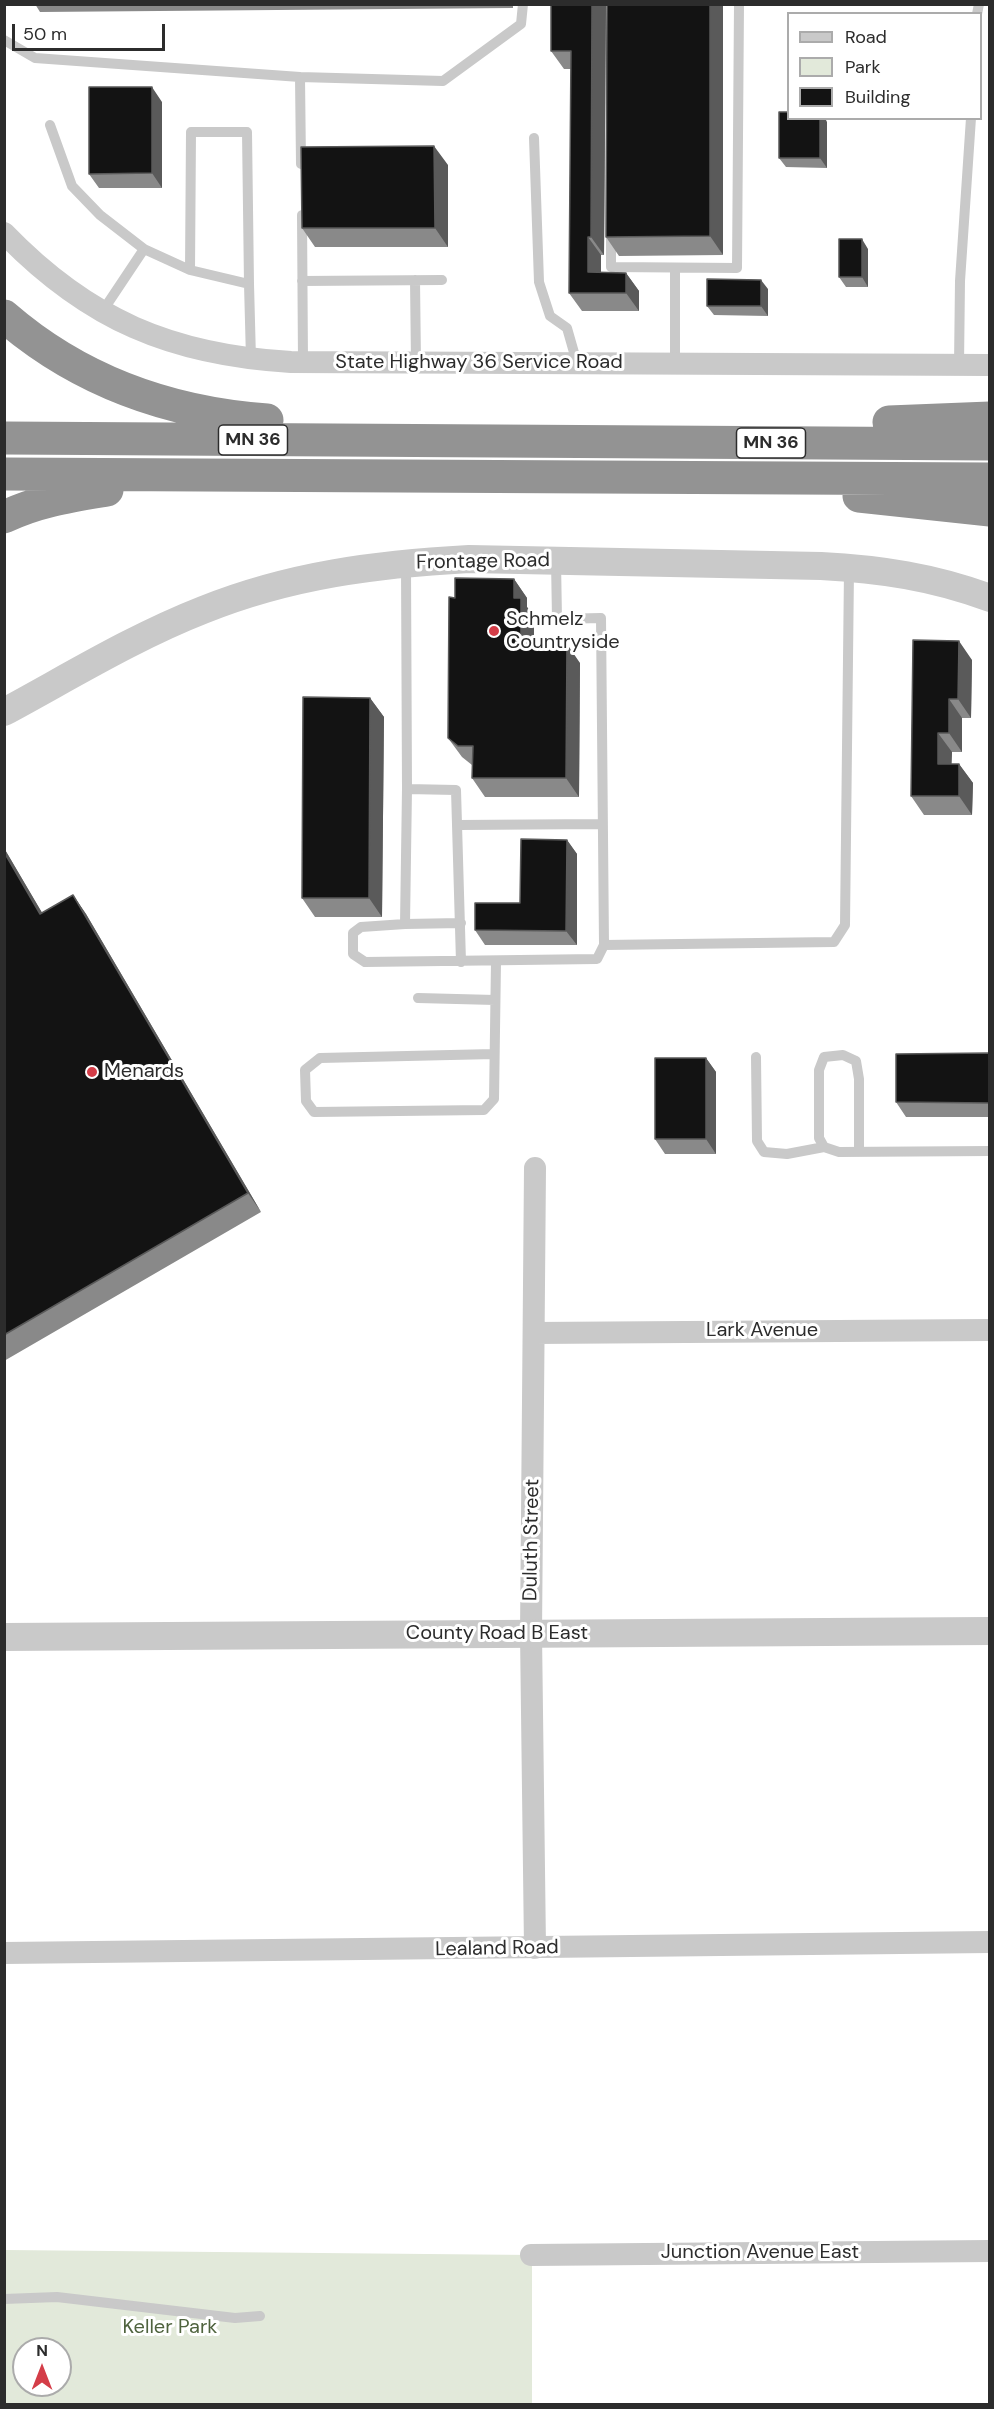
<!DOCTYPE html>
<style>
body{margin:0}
#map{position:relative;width:994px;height:2409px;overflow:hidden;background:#fff;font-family:"DM Sans",sans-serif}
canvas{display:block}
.frame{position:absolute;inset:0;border:6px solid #2c2c2c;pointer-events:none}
.legend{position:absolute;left:787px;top:12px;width:195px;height:108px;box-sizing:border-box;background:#fff;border:2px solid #ababab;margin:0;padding:8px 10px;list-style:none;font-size:18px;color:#2c2c2c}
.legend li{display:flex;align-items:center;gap:12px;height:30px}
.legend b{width:30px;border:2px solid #ababab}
.north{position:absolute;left:12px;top:2337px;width:60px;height:60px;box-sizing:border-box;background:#fff;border:2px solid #ababab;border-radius:50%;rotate:0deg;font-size:16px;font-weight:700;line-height:24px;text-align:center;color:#2c2c2c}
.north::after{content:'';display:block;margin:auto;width:21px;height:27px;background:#d43d48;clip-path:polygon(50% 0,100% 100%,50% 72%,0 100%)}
.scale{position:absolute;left:12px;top:24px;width:153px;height:27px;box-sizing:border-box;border:3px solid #2c2c2c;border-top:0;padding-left:8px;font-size:18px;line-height:21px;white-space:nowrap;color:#2c2c2c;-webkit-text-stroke:4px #fff;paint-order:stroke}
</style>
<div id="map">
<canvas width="994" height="2409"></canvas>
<div class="frame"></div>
<ul class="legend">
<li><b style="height:8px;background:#c9c9c9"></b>Road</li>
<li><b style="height:16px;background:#e2e9da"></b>Park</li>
<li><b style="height:16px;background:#131313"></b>Building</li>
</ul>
<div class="north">N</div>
<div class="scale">50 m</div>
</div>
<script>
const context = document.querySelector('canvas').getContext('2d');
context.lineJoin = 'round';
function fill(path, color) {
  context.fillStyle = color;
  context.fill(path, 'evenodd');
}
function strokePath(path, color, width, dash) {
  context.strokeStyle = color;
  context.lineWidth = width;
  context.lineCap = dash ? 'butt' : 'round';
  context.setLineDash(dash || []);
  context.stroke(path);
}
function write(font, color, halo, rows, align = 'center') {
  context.font = font + ' "DM Sans",sans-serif';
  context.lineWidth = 6;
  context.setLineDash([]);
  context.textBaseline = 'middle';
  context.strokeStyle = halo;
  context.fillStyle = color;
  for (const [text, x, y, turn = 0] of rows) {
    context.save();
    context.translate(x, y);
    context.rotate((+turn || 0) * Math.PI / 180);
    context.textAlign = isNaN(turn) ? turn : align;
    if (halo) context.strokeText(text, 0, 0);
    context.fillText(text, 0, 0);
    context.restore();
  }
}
const green = new Path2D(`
 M 5,2250 L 532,2255 L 532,2404 L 5,2404 ZM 24,2349 L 60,2349 L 60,2385 L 24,2385 Z`);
const service = new Path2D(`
 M 977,14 L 979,4
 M 4,40 L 35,58 L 300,77 L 301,164
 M 300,77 L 443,81 L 521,24 L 523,4
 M 50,125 L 72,186 L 100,215 L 144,249
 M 534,138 L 539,282 L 550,316 L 567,328 L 577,363
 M 302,215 L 303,362
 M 611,233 L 611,267 L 737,268 L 739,4
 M 190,270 L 191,132 L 247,132 L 249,284
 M 415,280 L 416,363
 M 302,281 L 442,280
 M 102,312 L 144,249 L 190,270 L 249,284 L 251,359
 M 675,364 L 675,268
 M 959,365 L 960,281 L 971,118
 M 406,566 L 407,789 L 405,924 L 361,927 L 353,933 L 353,954 L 365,962 L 597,959 L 604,945 L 601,618 L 557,619 L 556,561
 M 407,789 L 456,790 L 461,962
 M 459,825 L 601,824
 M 405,924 L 461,923
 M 604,945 L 834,942 L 845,925 L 849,570
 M 418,998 L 495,1000
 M 494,1054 L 320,1058 L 305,1070 L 306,1101 L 314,1112 L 484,1110 L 494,1099 L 496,962
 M 756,1057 L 757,1141 L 764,1152 L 787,1154 L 824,1147
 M 859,1151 L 859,1079 L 856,1061 L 843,1055 L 824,1057 L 819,1070 L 819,1138 L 824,1147 L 839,1152 L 990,1151
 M 4,2299 L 57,2297 L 235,2318 L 260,2316`);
const minor = new Path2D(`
 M 4,233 C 88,320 172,355 291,362 L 990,365
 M 535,1168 L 531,1633 L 535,1948
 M 534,1333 L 990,1330
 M 4,1953 L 990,1942
 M 531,2255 L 990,2251`);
const tertiary = new Path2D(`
 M 4,712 C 69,677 134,637 203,610 C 290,575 377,564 469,559 L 821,566 C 879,569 934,577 990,598
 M 4,1637 L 990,1631`);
const motorway = new Path2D(`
 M 4,316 C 79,381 170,413 267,420
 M 889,422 L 990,418
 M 4,438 L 990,444
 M 4,474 L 990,479
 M 859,496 L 990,510
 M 4,517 C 37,501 71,496 107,490`);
const wall = new Path2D(`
 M 35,4 L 513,4 L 513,8 L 40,12 Z
 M 551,4 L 606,4 L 604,255 L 601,255 L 601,272 L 626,273 L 639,291 L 639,311 L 582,311 L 569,293 L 571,69 L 564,69 L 551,51 Z
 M 607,4 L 723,255 L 619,256 L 606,237 Z
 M 162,102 L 162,188 L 99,188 L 89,174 Z
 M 827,122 L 827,168 L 786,167 L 779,158 Z
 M 448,165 L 448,247 L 315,247 L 302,228 Z
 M 868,249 L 868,287 L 846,287 L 839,277 Z
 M 768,289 L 768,316 L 714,315 L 707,306 Z
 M 514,579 L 527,598 L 527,607 L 534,617 L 534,643 L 580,663 L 579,797 L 485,797 L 472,778 L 472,765 L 462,757 L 448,738 Z
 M 913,640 L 972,660 L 971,718 L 962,718 L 962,752 L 952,752 L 951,764 L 959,764 L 973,783 L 972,815 L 924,815 L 911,796 Z
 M 370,698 L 384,717 L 382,917 L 315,917 L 302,898 Z
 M 567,840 L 577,854 L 577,945 L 485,945 L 475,930 L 520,903 Z
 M 4,848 L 42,913 L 73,895 L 86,914 L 261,1212 L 4,1361 Z
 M 990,1053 L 990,1117 L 906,1117 L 896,1102 Z
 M 706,1058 L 716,1072 L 716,1154 L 665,1154 L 655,1139 Z`);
const shadedWall = new Path2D(`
 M 592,4 L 606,4 L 604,255 L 591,237 Z
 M 710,4 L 723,4 L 723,255 L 710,236 Z
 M 152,87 L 162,102 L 162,188 L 152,173 Z
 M 820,118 L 825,118 L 827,122 L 827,168 L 820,158 Z
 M 434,146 L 448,165 L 448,247 L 435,228 Z
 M 588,237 L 601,255 L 601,291 L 588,272 Z
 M 862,239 L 868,249 L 868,287 L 862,277 Z
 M 626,273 L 639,291 L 639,311 L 626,293 Z
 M 761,280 L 768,289 L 768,316 L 761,306 Z
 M 514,579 L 527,598 L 527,607 L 534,617 L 534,662 L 521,643 L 514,598 Z
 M 959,641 L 972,660 L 971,718 L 958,699 Z
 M 567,644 L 580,663 L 579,797 L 566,778 Z
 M 370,698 L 384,717 L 382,917 L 369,898 Z
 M 949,699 L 962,718 L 962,752 L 949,733 Z
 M 938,733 L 952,752 L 951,783 L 938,764 Z
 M 959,764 L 973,783 L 972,815 L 959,796 Z
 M 567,840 L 577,854 L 577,945 L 566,931 Z
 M 4,848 L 54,933 L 40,914 L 4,852 Z
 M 73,895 L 86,914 L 261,1212 L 248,1193 Z
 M 706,1058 L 716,1072 L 716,1154 L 706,1139 Z`);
const building = new Path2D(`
 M 551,4 L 592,4 L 591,237 L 588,237 L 588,272 L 626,273 L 626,293 L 569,293 L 571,51 L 551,51 Z
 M 607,4 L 710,4 L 710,236 L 606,237 Z
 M 89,87 L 152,87 L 152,173 L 89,174 Z
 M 779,112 L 789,112 L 789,118 L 820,118 L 820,158 L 779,158 Z
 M 434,146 L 435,228 L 302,228 L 301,147 Z
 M 839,239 L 862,239 L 862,277 L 839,277 Z
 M 707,279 L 761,280 L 761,306 L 707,306 Z
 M 455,578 L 514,579 L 514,598 L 521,598 L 521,643 L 567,644 L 566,778 L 472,778 L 473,746 L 458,746 L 448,738 L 449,597 L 455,598 Z
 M 913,640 L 959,641 L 958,699 L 949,699 L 949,733 L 938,733 L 938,764 L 959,764 L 959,796 L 911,796 Z
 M 303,697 L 370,698 L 369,898 L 302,898 Z
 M 521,839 L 567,840 L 566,931 L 475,930 L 475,903 L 520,903 Z
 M 4,852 L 40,914 L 73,895 L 248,1193 L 4,1335 Z
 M 990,1053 L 990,1103 L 896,1102 L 896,1054 Z
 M 655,1058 L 706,1058 L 706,1139 L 655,1139 Z`);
const markers = [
 [494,631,6,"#d43d48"],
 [92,1072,6,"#d43d48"]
];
const shields = [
 [253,440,69],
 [771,443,69]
];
const shieldNames = [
 ["MN 36",253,440],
 ["MN 36",771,443]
];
const streetNames = [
 ["State Highway 36 Service Road",479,363],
 ["Frontage Road",483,562,-1],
 ["Lark Avenue",762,1331],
 ["Duluth Street",532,1540,-89],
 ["County Road B East",497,1634],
 ["Lealand Road",497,1949,-1],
 ["Junction Avenue East",760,2253]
];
const poiNames = [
 ["Schmelz",506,620],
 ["Countryside",506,643],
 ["Menards",104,1072]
];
const parkNames = [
 ["Keller Park",170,2328]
];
fill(green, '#e2e9da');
strokePath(service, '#c9c9c9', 10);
strokePath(minor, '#c9c9c9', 22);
strokePath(tertiary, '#c9c9c9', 28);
strokePath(motorway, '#939393', 33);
fill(wall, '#898989');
fill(shadedWall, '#5a5a5a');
fill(building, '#131313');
strokePath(building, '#5a5a5a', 1.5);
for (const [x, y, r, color] of markers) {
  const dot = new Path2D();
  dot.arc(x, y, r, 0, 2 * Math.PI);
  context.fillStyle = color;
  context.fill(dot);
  strokePath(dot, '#fff', 2);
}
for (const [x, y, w] of shields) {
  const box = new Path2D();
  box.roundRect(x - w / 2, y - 15, w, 30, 4.5);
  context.fillStyle = '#fff';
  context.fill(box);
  strokePath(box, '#2c2c2c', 1.5);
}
write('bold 18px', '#2c2c2c', null, shieldNames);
write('20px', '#2c2c2c', '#fff', streetNames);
write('20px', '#2c2c2c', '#fff', poiNames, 'left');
write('20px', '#4f633e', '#fff', parkNames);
</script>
